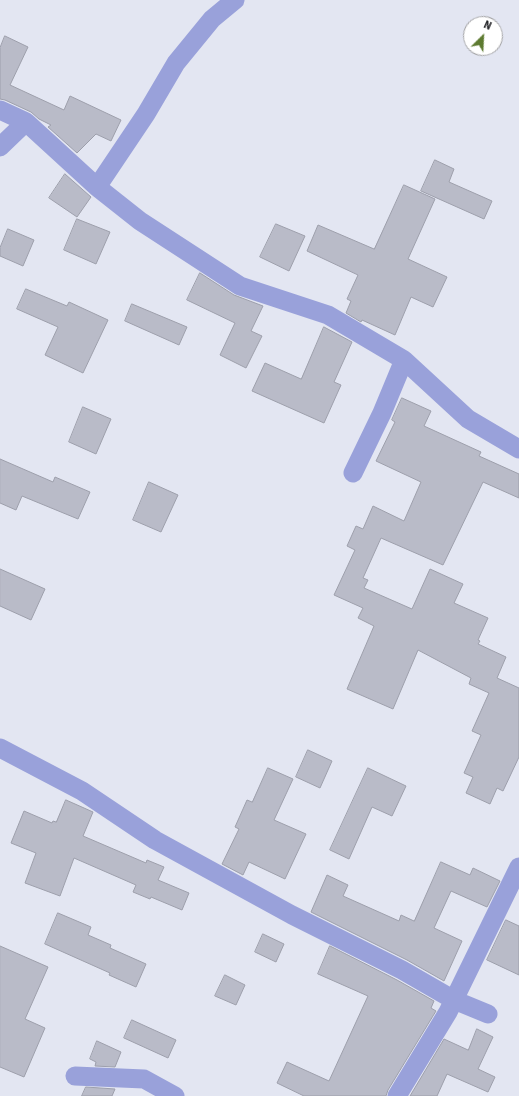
<!DOCTYPE html>
<style>
body{margin:0}
#map{position:relative;width:519px;height:1096px;overflow:hidden;background:#e3e6f2;font-family:"Source Sans 3",sans-serif}
canvas{display:block}
.north{position:absolute;left:463px;top:16px;width:40px;height:40px;box-sizing:border-box;background:#fff;border:1px solid #a1a1a3;border-radius:50%;rotate:24deg;font-size:11px;font-weight:700;line-height:16px;text-align:center;color:#141519}
.north::after{content:'';display:block;margin:auto;width:14px;height:18px;background:#5d7a30;clip-path:polygon(50% 0,100% 100%,50% 72%,0 100%)}
</style>
<div id="map">
<canvas width="519" height="1096"></canvas>
<div class="north">N</div>
</div>
<script>
const context = document.querySelector('canvas').getContext('2d');
context.lineJoin = 'round';
function fill(path, color) {
  context.fillStyle = color;
  context.fill(path, 'evenodd');
}
function strokePath(path, color, width, dash) {
  context.strokeStyle = color;
  context.lineWidth = width;
  context.lineCap = dash ? 'butt' : 'round';
  context.setLineDash(dash || []);
  context.stroke(path);
}
const building = new Path2D(`
 M 5,36 L 28,47 L 10,85 L 64,110 L 70,96 L 121,120 L 111,141 L 96,134 L 77,153 L 48,127 L 51,125 L 39,119 L 31,112 L 5,100 L 0,99 L 0,48 Z
 M 435,160 L 454,169 L 449,182 L 492,201 L 484,219 L 421,191 Z
 M 65,174 L 91,197 L 77,217 L 49,198 Z
 M 404,185 L 435,199 L 408,259 L 447,277 L 433,307 L 411,297 L 395,335 L 362,320 L 361,322 L 346,313 L 351,301 L 347,299 L 358,275 L 307,251 L 318,225 L 374,249 Z
 M 77,219 L 110,232 L 96,264 L 64,250 Z
 M 276,224 L 305,236 L 289,271 L 260,257 Z
 M 8,229 L 34,240 L 23,266 L 0,256 L 0,248 Z
 M 200,273 L 234,295 L 263,306 L 251,331 L 262,336 L 246,368 L 220,355 L 235,323 L 187,300 Z
 M 26,289 L 67,306 L 69,302 L 108,320 L 83,373 L 45,355 L 58,327 L 17,309 Z
 M 132,304 L 187,327 L 179,345 L 125,321 Z
 M 324,327 L 352,342 L 334,382 L 341,385 L 324,423 L 252,391 L 265,363 L 301,379 Z
 M 402,398 L 431,411 L 424,426 L 481,452 L 479,456 L 519,474 L 519,498 L 483,482 L 443,565 L 381,538 L 363,578 L 368,580 L 364,588 L 412,609 L 430,569 L 463,584 L 454,603 L 488,618 L 478,640 L 480,641 L 478,644 L 506,657 L 497,678 L 519,688 L 519,757 L 503,791 L 497,788 L 490,804 L 466,793 L 473,777 L 464,773 L 481,735 L 472,731 L 489,693 L 469,684 L 471,678 L 418,650 L 393,709 L 347,689 L 374,626 L 358,618 L 363,608 L 334,595 L 355,550 L 347,546 L 356,526 L 363,529 L 373,506 L 404,521 L 421,482 L 376,461 L 395,422 L 392,420 Z
 M 83,407 L 111,419 L 96,454 L 69,442 Z
 M 0,459 L 53,482 L 55,477 L 90,492 L 78,519 L 22,496 L 16,510 L 0,503 Z
 M 149,482 L 178,495 L 161,532 L 133,520 Z
 M 0,569 L 45,589 L 31,620 L 0,606 Z
 M 308,750 L 332,761 L 320,788 L 296,777 Z
 M 268,768 L 293,779 L 274,820 L 306,834 L 285,879 L 249,862 L 243,875 L 222,864 L 239,829 L 235,827 L 247,800 L 252,802 Z
 M 368,768 L 406,786 L 392,816 L 372,807 L 349,859 L 330,850 Z
 M 66,800 L 93,812 L 83,836 L 146,863 L 147,860 L 164,867 L 158,880 L 189,893 L 182,910 L 151,897 L 150,899 L 133,892 L 136,885 L 74,858 L 60,896 L 25,883 L 36,853 L 11,843 L 24,811 L 52,823 L 53,821 L 56,822 Z
 M 441,862 L 470,875 L 473,868 L 500,881 L 487,907 L 451,891 L 434,928 L 462,941 L 444,981 L 407,960 L 311,912 L 327,875 L 348,885 L 343,896 L 399,921 L 401,915 L 414,921 Z
 M 58,913 L 91,927 L 88,935 L 111,945 L 110,948 L 146,964 L 136,987 L 109,975 L 110,973 L 45,944 Z
 M 506,920 L 519,926 L 519,975 L 487,960 Z
 M 263,934 L 284,944 L 276,962 L 255,952 Z
 M 0,946 L 48,967 L 25,1019 L 45,1028 L 24,1077 L 0,1067 Z
 M 330,946 L 397,980 L 434,1001 L 431,1008 L 436,1011 L 388,1090 L 386,1096 L 304,1096 L 277,1083 L 287,1062 L 329,1081 L 368,996 L 318,974 Z
 M 225,975 L 245,985 L 236,1005 L 215,996 Z
 M 132,1020 L 176,1040 L 168,1058 L 124,1038 Z
 M 477,1029 L 493,1037 L 478,1069 L 495,1077 L 488,1092 L 447,1074 L 437,1096 L 410,1096 L 444,1039 L 468,1050 Z
 M 97,1041 L 121,1052 L 115,1067 L 95,1066 L 96,1062 L 90,1059 Z
 M 86,1087 L 115,1089 L 112,1096 L 82,1096 Z`);
const street = new Path2D(`
 M 0,110 L 26,122
 M 0,147 L 26,122 L 97,187 L 140,221 L 240,286 L 328,315 L 404,360 L 382,413 L 353,473
 M 97,187 L 146,114 L 176,63 L 212,19 L 235,0
 M 404,360 L 468,419 L 519,449
 M 0,748 L 82,791 L 155,840 L 292,915 L 402,970 L 454,1000 L 488,1014
 M 75,1076 L 144,1079 L 175,1096
 M 397,1096 L 448,1012 L 519,867`);
fill(building, '#b9bbc8');
strokePath(building, '#9d9fab', 1);
strokePath(street, '#99a1da', 19);
</script>
